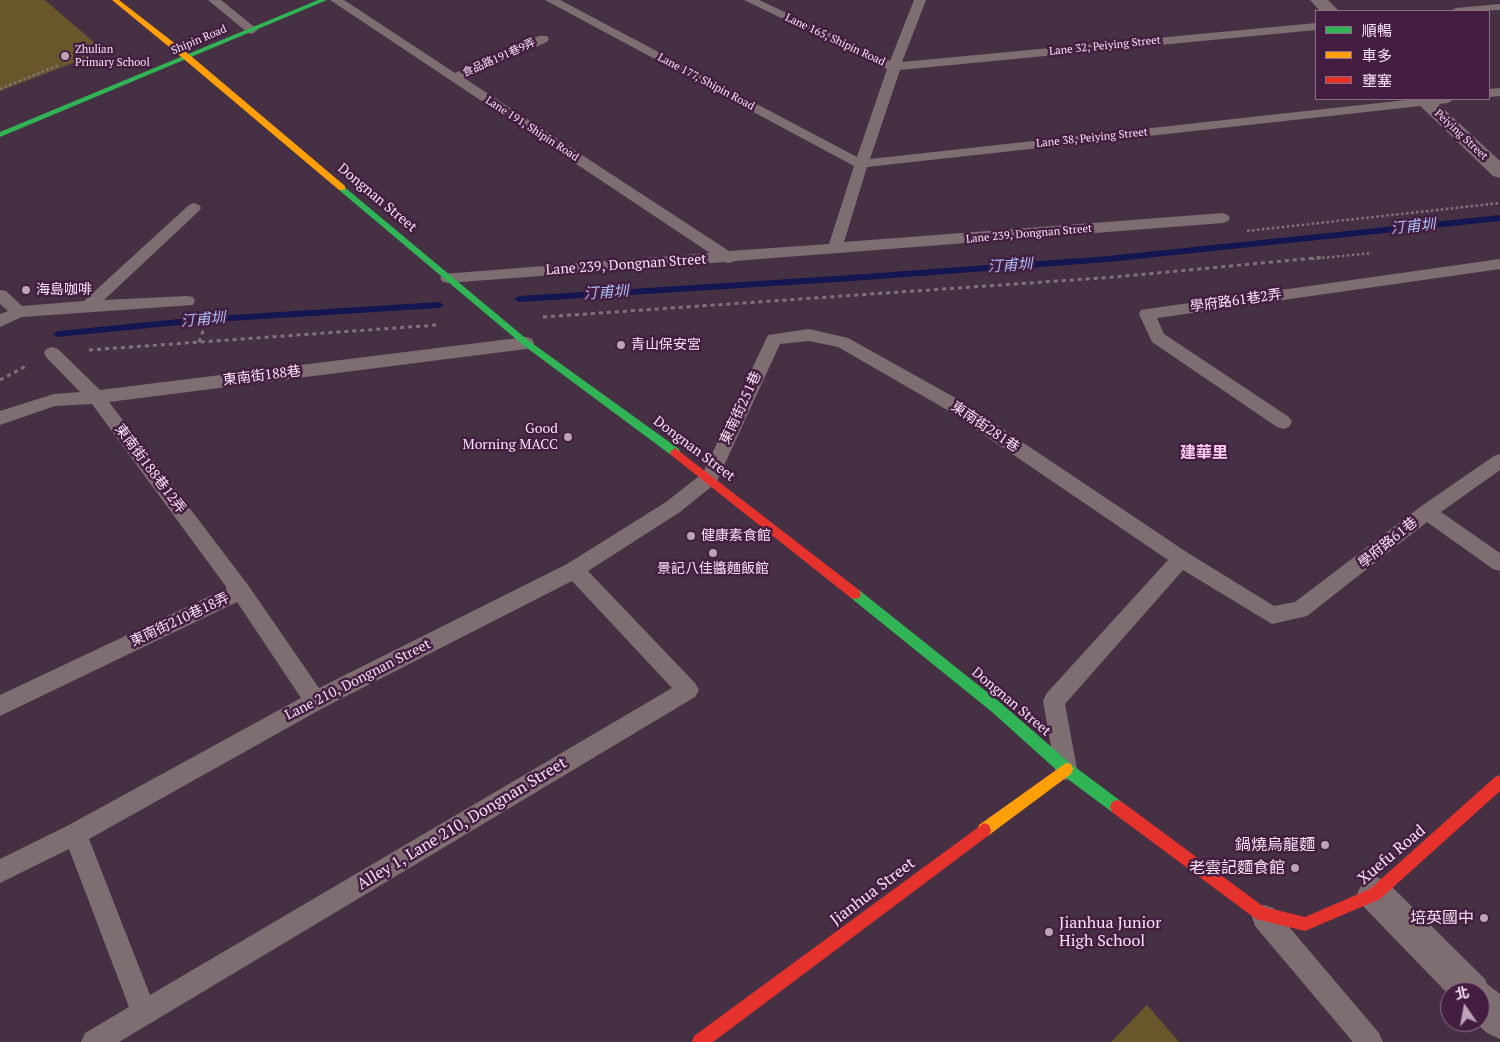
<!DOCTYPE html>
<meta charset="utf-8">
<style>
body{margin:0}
#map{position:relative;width:1500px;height:1042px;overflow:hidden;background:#463144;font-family:"PT Serif","Noto Sans TC",serif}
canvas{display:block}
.legend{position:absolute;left:1315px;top:10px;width:175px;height:90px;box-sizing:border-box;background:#431e40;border:1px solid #8c6c89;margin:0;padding:6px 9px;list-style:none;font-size:15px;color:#fae1f6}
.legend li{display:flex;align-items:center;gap:10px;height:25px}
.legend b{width:25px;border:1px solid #8c6c89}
.north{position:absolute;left:1440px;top:982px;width:50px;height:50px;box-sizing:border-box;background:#431e40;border:1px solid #8c6c89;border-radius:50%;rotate:348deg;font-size:14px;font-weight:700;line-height:20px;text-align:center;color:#fae1f6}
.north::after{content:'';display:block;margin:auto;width:18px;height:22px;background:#bba3b8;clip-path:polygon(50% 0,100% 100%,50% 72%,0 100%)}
</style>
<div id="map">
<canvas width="1500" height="1042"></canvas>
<ul class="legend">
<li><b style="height:6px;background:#30b455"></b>順暢</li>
<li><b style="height:6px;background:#ff9f0a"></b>車多</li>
<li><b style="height:6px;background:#e5322d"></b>壅塞</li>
</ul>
<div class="north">北</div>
</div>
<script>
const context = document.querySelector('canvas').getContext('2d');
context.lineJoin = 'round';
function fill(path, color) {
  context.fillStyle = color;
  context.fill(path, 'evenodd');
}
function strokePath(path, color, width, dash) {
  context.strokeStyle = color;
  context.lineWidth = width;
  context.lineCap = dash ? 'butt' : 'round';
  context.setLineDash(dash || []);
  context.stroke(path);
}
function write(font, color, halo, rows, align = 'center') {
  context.font = font + ' "PT Serif","Noto Sans TC",serif';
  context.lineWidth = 5;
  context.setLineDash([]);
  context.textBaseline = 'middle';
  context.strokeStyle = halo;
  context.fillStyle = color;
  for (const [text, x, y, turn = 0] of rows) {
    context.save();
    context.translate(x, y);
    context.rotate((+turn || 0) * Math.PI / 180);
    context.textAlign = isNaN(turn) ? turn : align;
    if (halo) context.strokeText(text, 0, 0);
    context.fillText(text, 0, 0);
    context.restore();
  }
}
const green = new Path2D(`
 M 0,0 L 45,0 L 104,51 L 0,91 Z
 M 1147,1005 L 1179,1042 L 1111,1042 Z`);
const stream = new Path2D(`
 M 1500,215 L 1500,221 L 1108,262 L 852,281 L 519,302 L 514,299 L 519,296 L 852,275 L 1108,256 Z
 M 439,302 L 444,305 L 439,308 L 199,323 L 58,337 L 53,334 L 58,331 L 199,317 Z`);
const pathFar1 = new Path2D(`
 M 0,89 L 59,65
 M 1247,231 L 1500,203
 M 1312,259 L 1372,253`);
const path = new Path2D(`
 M 543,317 L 1115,277 L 1325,257
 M 199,342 L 208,317
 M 89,350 L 437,325
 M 0,380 L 28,365`);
const lane = new Path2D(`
 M 208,0 L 221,0 L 258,30 L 252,34 L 248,33 Z
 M 330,0 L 344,0 L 455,73 L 539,36 L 547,36 L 549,39 L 547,42 L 464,78 L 729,251 L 829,244 L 854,166 L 545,0 L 560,0 L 857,157 L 887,69 L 744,0 L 759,0 L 890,61 L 914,0 L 926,0 L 902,62 L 1316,23 L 1316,30 L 900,70 L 870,159 L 1415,99 L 1454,99 L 1448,103 L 867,167 L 844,242 L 1223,213 L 1228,215 L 1230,218 L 1228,221 L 1223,223 L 735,261 L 729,263 L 724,262 L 448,283 L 443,282 L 440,278 L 443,274 L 710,253 Z
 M 1500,4 L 1500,10 L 1450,11 L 1456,8 Z
 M 1500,88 L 1500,96 L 1489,97 L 1489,89 Z
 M 194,203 L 199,205 L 201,208 L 199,211 L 104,300 L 187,296 L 193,297 L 195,301 L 193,305 L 22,317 L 0,327 L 0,314 L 8,311 L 0,304 L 0,290 L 6,291 L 22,306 L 84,301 L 189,205 Z
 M 1500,259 L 1500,269 L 1157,318 L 1164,334 L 1289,417 L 1292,422 L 1289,427 L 1283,429 L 1277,427 L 1152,342 L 1139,314 L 1141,310 L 1147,309 Z
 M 809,329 L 848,338 L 961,401 L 1188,553 L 1274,606 L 1295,602 L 1420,507 L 1494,456 L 1500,454 L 1500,470 L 1441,512 L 1500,553 L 1500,571 L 1493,569 L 1427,522 L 1307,616 L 1272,624 L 1183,570 L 1065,704 L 1077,769 L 1074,777 L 1066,780 L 1058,777 L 1055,769 L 1043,701 L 1046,694 L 1168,560 L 949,411 L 838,347 L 809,341 L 780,344 L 716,483 L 680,512 L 588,571 L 695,683 L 699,690 L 695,697 L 119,1042 L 81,1042 L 85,1033 L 129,1007 L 69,849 L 0,883 L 0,859 L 67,826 L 301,698 L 237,602 L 0,716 L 0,695 L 227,588 L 92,404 L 55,406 L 0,425 L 0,411 L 54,394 L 80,392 L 46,357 L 44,353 L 46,349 L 52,347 L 58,349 L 100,390 L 526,337 L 532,339 L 534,343 L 532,347 L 526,349 L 109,402 L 248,585 L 319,688 L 567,564 L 666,502 L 703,473 L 768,335 ZM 572,581 L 672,688 L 150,995 L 89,839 L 323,708 Z
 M 1264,905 L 1273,908 L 1379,1033 L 1383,1042 L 1353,1042 L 1255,926 L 1252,917 L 1255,908 Z`);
const street = new Path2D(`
 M 1310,0 L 1328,0 L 1339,11 L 1320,11 Z
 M 1413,99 L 1433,99 L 1500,161 L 1500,178 L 1493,176 Z
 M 1375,876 L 1387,882 L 1485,979 L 1487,984 L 1500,994 L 1500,1039 L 1487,1033 L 1475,1022 L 1480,1022 L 1480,992 L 1450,992 L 1450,996 L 1363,906 L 1357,894 L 1363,882 Z`);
const fast = new Path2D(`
 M 318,0 L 327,0 L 0,137 L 0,132 Z
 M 342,185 L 529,341 L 679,449 L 680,452 L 679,455 L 671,455 L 523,345 L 339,190 L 339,186 Z
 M 855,589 L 859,590 L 1002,704 L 1071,764 L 1122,802 L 1124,807 L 1122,812 L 1117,814 L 1112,812 L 1061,774 L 992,712 L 851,598 L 849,594 L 851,590 Z`);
const slow = new Path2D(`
 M 112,0 L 119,0 L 191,56 L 345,186 L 345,190 L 339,190 L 185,60 Z
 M 1066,763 L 1071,764 L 1073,769 L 1071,774 L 989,835 L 984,837 L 979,835 L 977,830 L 979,825 Z`);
const jam = new Path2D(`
 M 675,448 L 859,590 L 861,594 L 859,598 L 855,599 L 851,598 L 671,455 L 670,452 Z
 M 1500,775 L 1500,791 L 1380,899 L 1305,931 L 1256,919 L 1112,812 L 1110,807 L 1112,802 L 1117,800 L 1122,802 L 1264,907 L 1305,917 L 1370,889 L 1495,777 Z
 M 984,823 L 989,825 L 991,830 L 989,835 L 713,1042 L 692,1042 L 694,1036 Z`);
const markers = [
 [65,56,5,"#bba3b8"],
 [26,290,5,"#bba3b8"],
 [621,345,5,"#bba3b8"],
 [568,437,5,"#bba3b8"],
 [691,536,5,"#bba3b8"],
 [713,553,5,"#bba3b8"],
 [1325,845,5,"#bba3b8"],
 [1295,868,5,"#bba3b8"],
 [1484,918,5,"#bba3b8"],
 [1049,932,5,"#bba3b8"]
];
const farStreetnames = [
 ["Shipin Road",199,40,-23],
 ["Lane 165, Shipin Road",835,40,25],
 ["Lane 32, Peiying Street",1105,46,-6],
 ["食品路191巷9弄",499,58,-24],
 ["Lane 177, Shipin Road",706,82,28],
 ["Lane 191, Shipin Road",532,129,33],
 ["Peiying Street",1461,135,43],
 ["Lane 38, Peiying Street",1092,138,-6],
 ["Lane 239, Dongnan Street",1029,234,-5]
];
const farPoinames = [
 ["Zhulian",75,50],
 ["Primary School",75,63]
];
const streetNames = [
 ["Dongnan Street",377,198,40],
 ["Lane 239, Dongnan Street",626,265,-4],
 ["學府路61巷2弄",1236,301,-8],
 ["東南街188巷",262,376,-7],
 ["東南街251巷",741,408,-65],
 ["東南街281巷",985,427,34],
 ["Dongnan Street",694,449,37],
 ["東南街188巷12弄",150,469,53],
 ["學府路61巷",1388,543,-39],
 ["東南街210巷18弄",180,620,-25],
 ["Lane 210, Dongnan Street",358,680,-27],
 ["Dongnan Street",1011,702,40]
];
const poiNames = [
 ["海島咖啡",36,290],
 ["青山保安宮",631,345],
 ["Good",558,429,"right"],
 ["Morning MACC",558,445,"right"],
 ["健康素食館",701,536],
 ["景記八佳醬麵飯館",713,569,"center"]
];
const waterNames = [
 ["汀甫圳",1413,227,-6],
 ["汀甫圳",1010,266,-4],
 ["汀甫圳",606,293,-4],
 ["汀甫圳",203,320,-5]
];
const quarterNames = [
 ["建華里",1204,453]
];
const nearStreetnames = [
 ["Alley 1, Lane 210, Dongnan Street",462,824,-31],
 ["Xuefu Road",1392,855,-40],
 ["Jianhua Street",873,892,-37]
];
const nearPoinames = [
 ["鍋燒烏龍麵",1315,845],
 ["老雲記麵食館",1285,868],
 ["培英國中",1474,918],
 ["Jianhua Junior",1059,923,"left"],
 ["High School",1059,941,"left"]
];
fill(green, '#69572b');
fill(stream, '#131650');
strokePath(pathFar1, '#807278', 2.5, [2.5, 2.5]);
strokePath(path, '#807278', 3, [4, 4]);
fill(lane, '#7e6e72');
fill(street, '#7e6e72');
fill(fast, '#30b455');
fill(slow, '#ff9f0a');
fill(jam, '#e5322d');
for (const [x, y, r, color] of markers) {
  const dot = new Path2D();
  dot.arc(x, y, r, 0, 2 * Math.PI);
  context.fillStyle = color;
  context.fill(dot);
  strokePath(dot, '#431e40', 2);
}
write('11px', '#fae1f6', '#431e40', farStreetnames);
write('11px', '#fae1f6', '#431e40', farPoinames, 'left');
write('14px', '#fae1f6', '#431e40', streetNames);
write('14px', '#fae1f6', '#431e40', poiNames, 'left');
write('italic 15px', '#acbef8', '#431e40', waterNames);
write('bold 16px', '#facaf3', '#431e40', quarterNames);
write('16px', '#fae1f6', '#431e40', nearStreetnames);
write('16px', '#fae1f6', '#431e40', nearPoinames, 'right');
</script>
